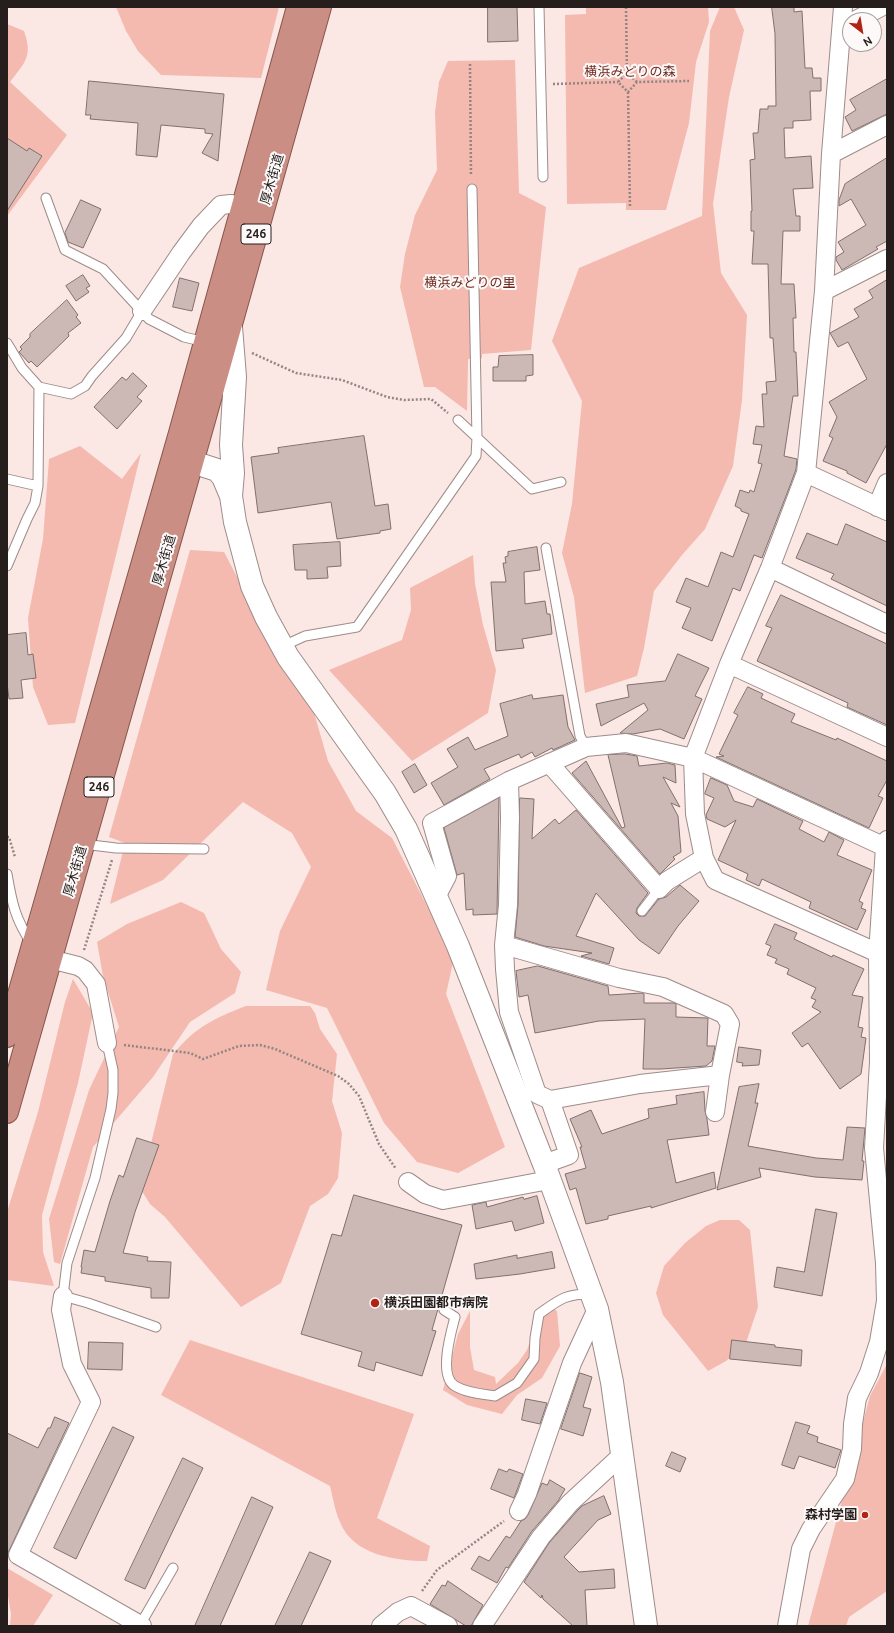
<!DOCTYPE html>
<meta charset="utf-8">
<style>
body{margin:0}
#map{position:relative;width:894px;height:1633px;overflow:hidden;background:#fbe7e4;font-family:Ubuntu,sans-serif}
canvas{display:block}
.frame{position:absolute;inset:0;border:8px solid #251e1d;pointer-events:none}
.north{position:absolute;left:842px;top:12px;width:40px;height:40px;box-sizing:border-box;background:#fcf9f8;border:1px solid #a6a1a0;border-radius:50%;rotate:149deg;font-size:11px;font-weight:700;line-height:16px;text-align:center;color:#251e1d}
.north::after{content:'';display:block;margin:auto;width:14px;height:18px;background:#b12314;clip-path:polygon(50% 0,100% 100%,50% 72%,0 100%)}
</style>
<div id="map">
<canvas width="894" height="1633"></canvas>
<div class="frame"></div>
<div class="north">N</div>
</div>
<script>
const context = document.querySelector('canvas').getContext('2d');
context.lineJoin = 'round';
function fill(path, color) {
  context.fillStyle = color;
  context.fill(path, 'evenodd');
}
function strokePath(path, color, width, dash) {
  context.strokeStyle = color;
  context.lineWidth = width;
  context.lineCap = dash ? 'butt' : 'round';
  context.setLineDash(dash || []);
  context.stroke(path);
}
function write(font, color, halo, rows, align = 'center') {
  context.font = font + ' Ubuntu,"Noto Sans JP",sans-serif';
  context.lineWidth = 4;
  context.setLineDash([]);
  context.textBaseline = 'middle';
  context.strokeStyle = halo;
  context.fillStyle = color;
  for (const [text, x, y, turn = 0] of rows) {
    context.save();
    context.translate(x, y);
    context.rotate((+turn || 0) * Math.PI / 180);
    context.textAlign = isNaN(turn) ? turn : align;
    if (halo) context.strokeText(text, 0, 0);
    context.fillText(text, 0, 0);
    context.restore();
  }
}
const green = new Path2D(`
 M 116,7 L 279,7 L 261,78 L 161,75 L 138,51 L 126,31 Z
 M 586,7 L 708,7 L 709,22 L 696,62 L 689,123 L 666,210 L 626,210 L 626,203 L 567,204 L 565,15 L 586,14 Z
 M 720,7 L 734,7 L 744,30 L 729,97 L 713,204 L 721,273 L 747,315 L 742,400 L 733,466 L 705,529 L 682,555 L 654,591 L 644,648 L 637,676 L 585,693 L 574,597 L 562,553 L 572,504 L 582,401 L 552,341 L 579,268 L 702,216 L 710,31 Z
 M 7,24 L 24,31 C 33,57 25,62 10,82 L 67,135 L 7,216 Z
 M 515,60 L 519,193 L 546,207 L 531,350 L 482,354 L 482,358 L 468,359 L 467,411 L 435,387 L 424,387 L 400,287 L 405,254 L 415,215 L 437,170 L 435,112 L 439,82 L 448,61 Z
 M 80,446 L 122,479 L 141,453 L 75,723 L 48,725 L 33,687 L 28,618 L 43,539 L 49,459 Z
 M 190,550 L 224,552 L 270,640 L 312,706 L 328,761 L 356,811 L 392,838 L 454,958 L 446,994 L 505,1147 L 458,1173 L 417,1162 L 384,1123 L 327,1008 L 266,990 L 280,931 L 311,867 L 292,833 L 243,802 L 163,880 L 110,904 L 125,843 L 109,837 Z
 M 473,555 L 475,584 L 483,625 L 496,670 L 488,713 L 412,761 L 329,670 L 402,640 L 411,610 L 410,588 Z
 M 181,902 L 204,913 L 221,949 L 241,972 L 235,993 L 190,1022 L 153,1077 L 93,1147 L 60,1264 L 54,1262 L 49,1219 L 89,1090 L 119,1027 L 103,976 L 97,942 L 127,924 Z
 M 73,979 L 93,1013 L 78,1083 L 42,1215 L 43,1252 L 54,1286 L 7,1280 L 7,1212 L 38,1112 L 65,1002 Z
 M 246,1006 L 310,1006 L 315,1013 L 320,1029 L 337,1054 L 332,1101 L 342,1133 L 338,1178 L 328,1194 L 310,1206 L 281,1283 L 241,1307 L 165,1217 L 150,1204 L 140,1188 L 173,1054 C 197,1026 213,1019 246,1006 Z
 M 720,1220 L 739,1220 L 750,1230 L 758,1307 L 746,1343 L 726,1361 L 708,1371 L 663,1315 L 656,1293 L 664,1266 L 685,1243 L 706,1226 Z
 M 543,1304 L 557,1311 L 560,1346 L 542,1378 L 517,1395 L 502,1414 L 467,1405 L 443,1390 L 458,1334 L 470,1311 L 470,1347 L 474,1370 L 495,1377 L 496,1384 L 518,1363 L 527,1350 Z
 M 190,1340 L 414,1414 L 377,1518 L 430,1546 L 427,1561 C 395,1561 353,1555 340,1522 C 335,1511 333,1498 330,1486 L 161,1395 Z
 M 887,1364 L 887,1591 L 849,1617 L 846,1626 L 808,1626 L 870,1396 Z
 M 7,1568 L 53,1595 L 33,1626 L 10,1626 L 11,1614 L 7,1590 Z`);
const building = new Path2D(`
 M 488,7 L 517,7 L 518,41 L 488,42 Z
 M 772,7 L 794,7 L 794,12 L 802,11 L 805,68 L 812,68 L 813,78 L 821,78 L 821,91 L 810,91 L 811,120 L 793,121 L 793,128 L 784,128 L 785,158 L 811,156 L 813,188 L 793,189 L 796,216 L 800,216 L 800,231 L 783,231 L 781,284 L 794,284 L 796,318 L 793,318 L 794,352 L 796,352 L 798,396 L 793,396 L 784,456 L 797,459 L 796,469 L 791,483 L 762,558 L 754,555 L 740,591 L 733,588 L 712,641 L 682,628 L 691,608 L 676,602 L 686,578 L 708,587 L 721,552 L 733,557 L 749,514 L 741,511 L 741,509 L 735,506 L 740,490 L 749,493 L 750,490 L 754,492 L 762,464 L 758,463 L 762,445 L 753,444 L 756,426 L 764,427 L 762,394 L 767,394 L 766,382 L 776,381 L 773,338 L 770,338 L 768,264 L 752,264 L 754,231 L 751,231 L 751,211 L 752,211 L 750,160 L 755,159 L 753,133 L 758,133 L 760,109 L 768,109 L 768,106 L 776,106 L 775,34 Z
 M 887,79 L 887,114 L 852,131 L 845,117 L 856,110 L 850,100 Z
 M 89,81 L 224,94 L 218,161 L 202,153 L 213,134 L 205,133 L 205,129 L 161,125 L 157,157 L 136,155 L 138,123 L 90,119 L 91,115 L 86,115 Z
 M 7,138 L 27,151 L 29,148 L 42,156 L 7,211 Z
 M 887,158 L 887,241 L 876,247 L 878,249 L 842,270 L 836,260 L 836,257 L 844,252 L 838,242 L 866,225 L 851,199 L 839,206 L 839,200 L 845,184 Z
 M 81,200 L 101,209 L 83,248 L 68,242 L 65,233 Z
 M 83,275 L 90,286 L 86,288 L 89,292 L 76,301 L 66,286 Z
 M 180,278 L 199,283 L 192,311 L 173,307 Z
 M 887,280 L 887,444 L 866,483 L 847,473 L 847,471 L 823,461 L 833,438 L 829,436 L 837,417 L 829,402 L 867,379 L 848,342 L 838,347 L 830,333 L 859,317 L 854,309 L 873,298 L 869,291 Z
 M 67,300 L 78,315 L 76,317 L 81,323 L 68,333 L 69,336 L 37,367 L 31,361 L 29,363 L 19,352 L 22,349 L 20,347 L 30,337 L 30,334 Z
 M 533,355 L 533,375 L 526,376 L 526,381 L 493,381 L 493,367 L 498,367 L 499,356 Z
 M 133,373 L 147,386 L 137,397 L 142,401 L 117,429 L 94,407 L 122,377 L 126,380 Z
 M 364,436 L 375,506 L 388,504 L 391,529 L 380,531 L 380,533 L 337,539 L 331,502 L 258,513 L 251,457 L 279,453 L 278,448 Z
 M 846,524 L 887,542 L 887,606 L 831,579 L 834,574 L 796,558 L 807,533 L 837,545 Z
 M 340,542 L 341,566 L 327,567 L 328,578 L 307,579 L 307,570 L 295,570 L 293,545 Z
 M 537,547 L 540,570 L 524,572 L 525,604 L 545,601 L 547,614 L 550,614 L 552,634 L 522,639 L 524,648 L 496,651 L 491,582 L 506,582 L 503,563 L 506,563 L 505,557 L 508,556 L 508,552 Z
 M 781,595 L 887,644 L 887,725 L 847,707 L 848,703 L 757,661 L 772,628 L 766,626 Z
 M 26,633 L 28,655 L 33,654 L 36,678 L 21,680 L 23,698 L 9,699 L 7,683 L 7,635 Z
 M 678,654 L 709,668 L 695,696 L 702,699 L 684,739 L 660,729 L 633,734 L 620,733 L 648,710 L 644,703 L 601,726 L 596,704 L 629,697 L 627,685 L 665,681 Z
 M 748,687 L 763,694 L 761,698 L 795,714 L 791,722 L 836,740 L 837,738 L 887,761 L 887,780 L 878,796 L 883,798 L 869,828 L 716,757 L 724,756 L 719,754 L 738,715 L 734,713 Z
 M 532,695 L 533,699 L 563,695 L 568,727 L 575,740 L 553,750 L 552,748 L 535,757 L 532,752 L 521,758 L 519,754 L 484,769 L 490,779 L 444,805 L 431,783 L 458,767 L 447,749 L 468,737 L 475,750 L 508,736 L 500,704 Z
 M 625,754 L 637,756 L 639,766 L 667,763 L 675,765 L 676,783 L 663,777 L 680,807 L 671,803 L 678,816 L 681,852 L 673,857 L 675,859 L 660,874 L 572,773 L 586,761 L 622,828 L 625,827 L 608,755 Z
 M 415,764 L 427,785 L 414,793 L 402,772 Z
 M 711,778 L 727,785 L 734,801 L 753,807 L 757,799 L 803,821 L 799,829 L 824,842 L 829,832 L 844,840 L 837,855 L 872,870 L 859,901 L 863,903 L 861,908 L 866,910 L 857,930 L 809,908 L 811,902 L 762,879 L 759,886 L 746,880 L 748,874 L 718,860 L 736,820 L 725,827 L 707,819 L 706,815 L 714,798 L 705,794 Z
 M 499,798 L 497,914 L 473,915 L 473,909 L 466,910 L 464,873 L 457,875 L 444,828 Z
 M 520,798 L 534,799 L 532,839 L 555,819 L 559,824 L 576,810 L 648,893 L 637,908 L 636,913 L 639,916 L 645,916 L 659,899 L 666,897 L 680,885 L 699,901 L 678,926 L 659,954 L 639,940 L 596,893 L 576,936 L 614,948 L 609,964 L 581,956 L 592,953 L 544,946 L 515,937 L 518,905 Z
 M 775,924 L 797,933 L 794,939 L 832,957 L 833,955 L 864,969 L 852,995 L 863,997 L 858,1027 L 863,1028 L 861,1037 L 866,1038 L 861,1074 L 840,1089 L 808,1043 L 802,1047 L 792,1033 L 821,1012 L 812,1007 L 816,1000 L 811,998 L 816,988 L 787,974 L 789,969 L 775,963 L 777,959 L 767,955 L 771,946 L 766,944 Z
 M 538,966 L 608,986 L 609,995 L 642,993 L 644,994 L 644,1003 L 674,1003 L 676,1004 L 676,1017 L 708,1018 L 707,1046 L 715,1046 L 712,1061 L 706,1066 L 661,1069 L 643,1069 L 645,1019 L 599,1021 L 535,1033 L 528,995 L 519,997 L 516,971 Z
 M 739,1047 L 761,1050 L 759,1065 L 742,1066 L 743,1063 L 737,1062 Z
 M 759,1084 L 755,1103 L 758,1103 L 748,1146 L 816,1158 L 843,1160 L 847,1127 L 865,1128 L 862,1161 L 864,1161 L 862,1180 L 815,1177 L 759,1168 L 761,1177 L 717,1190 L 739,1087 Z
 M 704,1092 L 705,1111 L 707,1119 L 709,1135 L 667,1140 L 676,1183 L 714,1172 L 716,1188 L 651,1208 L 651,1206 L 608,1216 L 608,1219 L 586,1224 L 576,1188 L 570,1190 L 565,1174 L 586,1168 L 580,1147 L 582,1147 L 570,1119 L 591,1110 L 602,1134 L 649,1118 L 648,1109 L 677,1104 L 676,1096 Z
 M 137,1138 L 159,1145 L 135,1212 L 123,1253 L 148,1257 L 147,1261 L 171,1262 L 169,1298 L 151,1298 L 151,1288 L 105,1281 L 105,1277 L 81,1273 L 82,1267 L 81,1267 L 84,1250 L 95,1252 L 110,1201 L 119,1175 L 123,1177 Z
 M 354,1195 L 462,1225 L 432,1330 L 436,1331 L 422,1376 L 376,1362 L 374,1371 L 358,1366 L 362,1352 L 301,1334 L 332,1234 L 341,1236 Z
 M 537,1196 L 544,1223 L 515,1231 L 512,1221 L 476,1229 L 472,1205 L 486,1202 L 487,1207 L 523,1197 L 524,1199 Z
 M 816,1209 L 837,1213 L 822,1296 L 774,1287 L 777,1267 L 804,1272 Z
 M 552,1252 L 555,1268 L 520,1274 L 476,1279 L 474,1264 L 517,1255 L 517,1258 Z
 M 732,1340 L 775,1345 L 775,1347 L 802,1350 L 801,1366 L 730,1359 Z
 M 89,1342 L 123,1343 L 122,1370 L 88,1369 Z
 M 580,1373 L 592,1377 L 583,1407 L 591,1409 L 583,1436 L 561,1429 Z
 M 526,1399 L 547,1403 L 540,1424 L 522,1420 Z
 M 55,1417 L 69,1423 L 7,1555 L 7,1433 L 38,1448 L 48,1428 L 50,1428 Z
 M 796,1422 L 810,1426 L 807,1433 L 818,1437 L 817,1442 L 841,1450 L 835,1468 L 799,1456 L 794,1469 L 782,1465 Z
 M 113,1427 L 134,1437 L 76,1559 L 54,1548 Z
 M 672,1452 L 686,1458 L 680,1472 L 666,1466 Z
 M 183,1458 L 203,1468 L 145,1589 L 125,1580 Z
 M 499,1469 L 507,1472 L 509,1469 L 523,1474 L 514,1498 L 491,1489 Z
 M 550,1480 L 565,1489 L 558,1501 L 532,1531 L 508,1568 L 506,1567 L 497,1583 L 471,1569 L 479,1556 L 489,1561 L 506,1536 L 510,1538 L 521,1521 L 525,1519 L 528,1515 L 542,1483 L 547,1485 Z
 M 604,1496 L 611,1514 L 598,1520 L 564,1557 L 579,1572 L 614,1569 L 615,1588 L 585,1590 L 587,1626 L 573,1626 L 543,1599 L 542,1595 L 541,1598 L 524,1582 L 549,1543 L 578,1510 L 582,1506 Z
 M 252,1497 L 273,1507 L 220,1626 L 195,1626 Z
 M 310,1552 L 331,1561 L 301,1626 L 275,1626 Z
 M 448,1581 L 483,1605 L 471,1626 L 466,1626 L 430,1604 L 442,1585 L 445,1586 Z`);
const path = new Path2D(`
 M 626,7 L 627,72
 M 470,64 L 471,176
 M 637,82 L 627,73 L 618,82 L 628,92 L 637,82 L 689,81
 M 553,84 L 618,82
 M 628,92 L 630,207
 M 252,353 L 296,373 L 342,380 L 387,397 L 404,400 L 431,399 L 448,413
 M 7,837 L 9,837 L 15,857
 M 84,950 L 112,860
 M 124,1045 L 190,1053 L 203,1059 L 239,1046 L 260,1045 L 275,1049 L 338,1076 L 349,1084 L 359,1096 L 379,1144 L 396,1169
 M 422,1591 L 437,1570 L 504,1521`);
const service = new Path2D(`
 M 539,7 L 543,177
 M 46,198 L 65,250 L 103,269 L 149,319 L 184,337 L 205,342
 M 7,343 L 22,368 L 39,387 L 71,394 L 85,386 L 92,376 L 126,338 L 142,311
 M 458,420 L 532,489 L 561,482
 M 7,479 L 38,486 L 39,387
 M 546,548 L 580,736 L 586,747
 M 7,566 L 27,519 L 35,503 L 38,486
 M 283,646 L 305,636 L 357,627 L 476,456 L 477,438 L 472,189
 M 83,844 L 116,848 L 204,849
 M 7,874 C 12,903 15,919 32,944
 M 642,911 L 659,889
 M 107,1043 L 113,1070 L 113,1093 L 111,1109 L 95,1178 L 67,1263 L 63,1296 L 88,1303 L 156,1327
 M 444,1310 L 455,1317 C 451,1332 438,1376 455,1386 C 467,1393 482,1394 495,1396 L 517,1383 L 534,1359 L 535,1338 L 539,1314 C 560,1299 565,1294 591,1294
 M 140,1625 L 173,1568`);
const minor = new Path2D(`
 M 843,7 L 831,154 L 824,291 L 806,473 L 770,568 L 729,664 L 693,758 L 695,814 L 704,858 L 715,880 L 887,957
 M 856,20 L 881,7
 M 831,154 L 887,125
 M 824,291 L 887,259
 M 142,311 L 181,253 L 201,226 L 221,205 L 231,204 L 242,207
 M 806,473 L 887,511
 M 877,507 L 887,483
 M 770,568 L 887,624
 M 729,664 L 887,737
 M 549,763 L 659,889 L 667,881 L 704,858
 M 509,781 L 510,817 L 508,905 L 504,945 L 505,969 L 509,1012 L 537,1094 L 550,1100
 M 436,897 L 447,876 L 432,823 L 509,781 L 586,747 L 626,743 L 693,758 L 885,847
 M 504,945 L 619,978 L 663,987 L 724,1014 L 730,1024 L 720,1075 L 715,1112
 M 50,959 L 78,966 L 85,970 L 96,984 L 107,1043
 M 544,1164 L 569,1155 L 550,1100 L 640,1084 L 720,1075
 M 408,1182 L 425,1194 L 443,1200 L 549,1180
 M 63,1296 L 61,1310 L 72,1364 L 91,1402 L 18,1555 L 142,1626
 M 519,1511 L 527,1494 L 572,1363 L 597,1309
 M 381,1626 L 398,1612 L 411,1606 L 448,1626
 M 482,1626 L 541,1537 L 570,1503 L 622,1455
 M 787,1626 L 801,1549 L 811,1529 L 845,1479 L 852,1449 L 853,1424 L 857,1398 L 869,1373 L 879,1342 L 886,1301 L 885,1263 L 874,1148 L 879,1062 L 878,954 L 885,847 L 887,840`);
const tertiary = new Path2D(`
 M 231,327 L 235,377 L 231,445 L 233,473 L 231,496 L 235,522 L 252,586 L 266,617 L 288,657 L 385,793 L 406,829 L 458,946 L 544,1164 L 597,1309 L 612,1382 L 646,1626
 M 174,456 L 217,470 L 223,477 L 231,496`);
const trunk = new Path2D(`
 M 7,1036 L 180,433 L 298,7
 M 7,1112 L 199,438 L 320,7`);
const markers = [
 [375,1303,5,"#b12314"],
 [865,1515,4,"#b12314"]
];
const shields = [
 [256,234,30],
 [99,787,30]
];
const shieldNames = [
 ["246",256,234],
 ["246",99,787]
];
const parkNames = [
 ["横浜みどりの森",630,72],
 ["横浜みどりの里",470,283]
];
const streetNames = [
 ["厚木街道",272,179,-74],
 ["厚木街道",164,560,-74],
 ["厚木街道",75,871,-74]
];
const poiNames = [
 ["横浜田園都市病院",384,1303],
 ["森村学園",857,1515,"right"]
];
fill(green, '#f4b9af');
fill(building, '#ccb9b6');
strokePath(building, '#80706d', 1);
strokePath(service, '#9d8c89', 11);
strokePath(minor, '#9d8c89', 20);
strokePath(tertiary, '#9d8c89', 24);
strokePath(trunk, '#87554c', 24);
strokePath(path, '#938583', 2.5, [2, 2]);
strokePath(service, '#fff', 9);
strokePath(minor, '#fff', 18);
strokePath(tertiary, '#fff', 22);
strokePath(trunk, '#ca8e84', 22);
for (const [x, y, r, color] of markers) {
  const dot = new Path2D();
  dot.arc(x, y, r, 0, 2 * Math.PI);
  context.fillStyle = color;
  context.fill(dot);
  strokePath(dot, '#fcf9f8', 1.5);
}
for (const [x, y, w] of shields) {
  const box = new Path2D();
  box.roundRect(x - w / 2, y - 10, w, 20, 3);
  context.fillStyle = '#fcf9f8';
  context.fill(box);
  strokePath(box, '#251e1d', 1);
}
write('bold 12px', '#251e1d', null, shieldNames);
write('13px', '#6e281e', '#fcf9f8', parkNames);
write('13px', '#251e1d', '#fcf9f8', streetNames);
write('bold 13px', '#251e1d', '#fcf9f8', poiNames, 'left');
</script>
